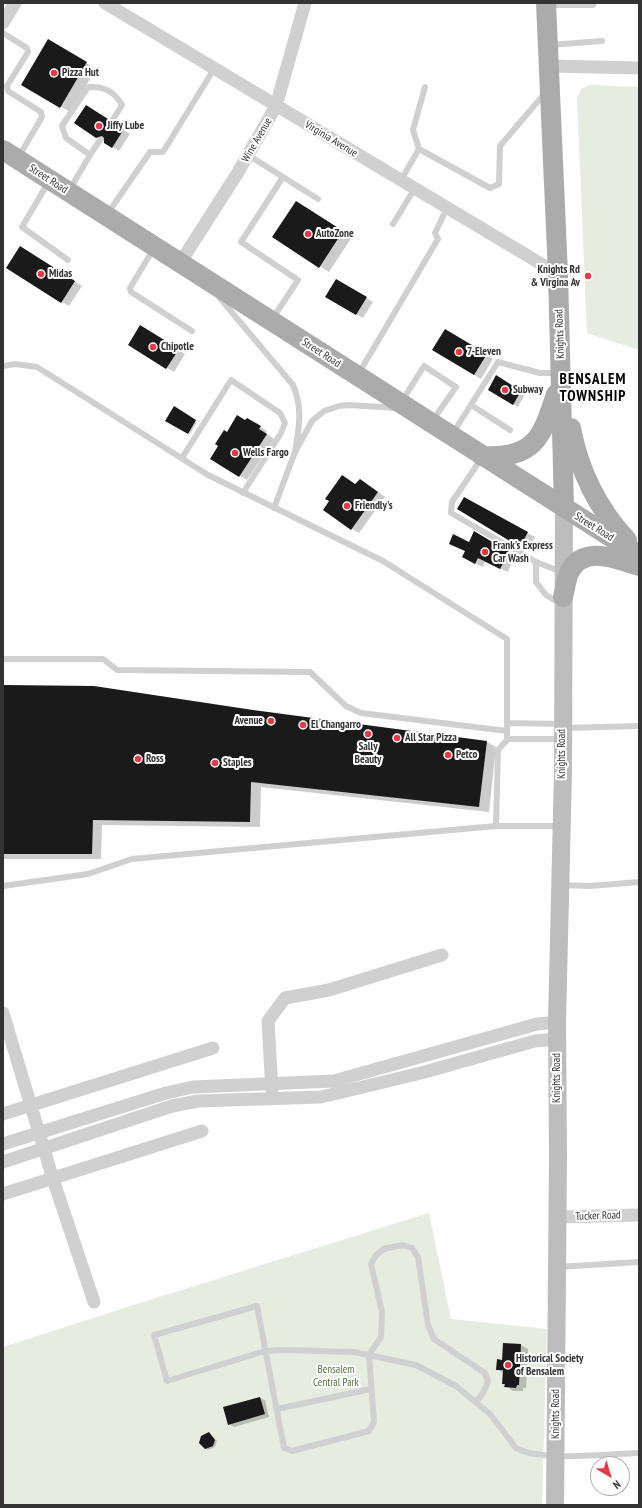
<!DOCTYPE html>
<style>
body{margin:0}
#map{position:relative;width:642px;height:1508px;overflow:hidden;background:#fff;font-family:"PT Sans Narrow",sans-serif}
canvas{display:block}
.frame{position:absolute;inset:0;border:4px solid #333;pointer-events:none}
.north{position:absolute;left:590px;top:1456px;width:40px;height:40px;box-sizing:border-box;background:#fff;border:1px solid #adadad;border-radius:50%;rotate:142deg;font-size:11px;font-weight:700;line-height:16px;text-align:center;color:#333}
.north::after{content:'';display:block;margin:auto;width:14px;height:18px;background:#e63946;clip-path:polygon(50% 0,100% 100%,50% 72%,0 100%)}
</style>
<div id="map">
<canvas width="642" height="1508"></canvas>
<div class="frame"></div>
<div class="north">N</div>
</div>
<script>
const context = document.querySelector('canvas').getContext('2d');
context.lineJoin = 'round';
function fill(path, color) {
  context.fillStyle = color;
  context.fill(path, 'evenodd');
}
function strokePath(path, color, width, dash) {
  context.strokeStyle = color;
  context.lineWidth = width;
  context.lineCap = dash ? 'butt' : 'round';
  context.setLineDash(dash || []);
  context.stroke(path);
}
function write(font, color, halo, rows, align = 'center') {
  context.font = font + ' "PT Sans Narrow",sans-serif';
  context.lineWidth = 4;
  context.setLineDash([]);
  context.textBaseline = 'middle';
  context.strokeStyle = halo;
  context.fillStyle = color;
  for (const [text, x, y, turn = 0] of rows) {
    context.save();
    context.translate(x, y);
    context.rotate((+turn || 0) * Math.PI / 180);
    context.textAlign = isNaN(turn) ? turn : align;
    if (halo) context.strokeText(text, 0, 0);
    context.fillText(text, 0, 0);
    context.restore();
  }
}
const green = new Path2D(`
 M 590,85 L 639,87 L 639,350 L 587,333 L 577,98 L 581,89 Z
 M 429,1213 L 451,1319 L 547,1329 L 542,1505 L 3,1505 L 3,1347 L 143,1302 Z`);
const shadow = new Path2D(`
 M 48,41 L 96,69 L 70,112 L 22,84 Z
 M 93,110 L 130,134 L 119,151 L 97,137 Z
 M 306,207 L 352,237 L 329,272 L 273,237 Z
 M 27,251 L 82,286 L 69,306 L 7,268 Z
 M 336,280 L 373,302 L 363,318 L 326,297 Z
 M 140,326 L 185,354 L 174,372 L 129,345 Z
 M 445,330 L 493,359 L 481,379 L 433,349 Z
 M 497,377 L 525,394 L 518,407 L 489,390 Z
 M 174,408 L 197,422 L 190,434 L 166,420 Z
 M 245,421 L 254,423 L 267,431 L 266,433 L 274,439 L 247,480 L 211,459 L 227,433 Z
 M 343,476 L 356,485 L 367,484 L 385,497 L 359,533 L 352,529 L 330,501 Z
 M 464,498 L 535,537 L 529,548 L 521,544 L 520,547 L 458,509 Z
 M 474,533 L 515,556 L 508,572 L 485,562 L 483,567 L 470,561 L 466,551 Z
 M 3,686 L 252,711 L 487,742 L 496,747 L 489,812 L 261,787 L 260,827 L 102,825 L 101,859 L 3,859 Z
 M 504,1344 L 521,1345 L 528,1349 L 526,1388 L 523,1388 L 523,1391 L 513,1391 L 503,1384 L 503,1373 L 497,1369 L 503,1361 Z
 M 260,1398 L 265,1400 L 269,1417 L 234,1427 L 229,1424 Z
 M 209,1433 L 217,1441 L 215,1447 L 208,1450 L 206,1449 Z`);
const building = new Path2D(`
 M 48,39 L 87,62 L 60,108 L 21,85 Z
 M 86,105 L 108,119 L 109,125 L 116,124 L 124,129 L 112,148 L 104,143 L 104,138 L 102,136 L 96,138 L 74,123 Z
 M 296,201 L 343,231 L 319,268 L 272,237 Z
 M 20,246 L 75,281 L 61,303 L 6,268 Z
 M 336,279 L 367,297 L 356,315 L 325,297 Z
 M 140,325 L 179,349 L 166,369 L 128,345 Z
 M 445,329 L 487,354 L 474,375 L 432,350 Z
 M 496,375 L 521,391 L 513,405 L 488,390 Z
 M 174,406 L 196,420 L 188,434 L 165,421 Z
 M 237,415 L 245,420 L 247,418 L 261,426 L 259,429 L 267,434 L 239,477 L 210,459 L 218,446 L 215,444 L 224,430 L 227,432 Z
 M 342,475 L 355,484 L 360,479 L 378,492 L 351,530 L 323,510 L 329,501 L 325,499 Z
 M 464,497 L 528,532 L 521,545 L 514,541 L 513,543 L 457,509 Z
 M 474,531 L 509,552 L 500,569 L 478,558 L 475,564 L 462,557 L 465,551 L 449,544 L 453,534 L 469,542 Z
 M 3,685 L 94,686 L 253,710 L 487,741 L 479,807 L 251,782 L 250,822 L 93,820 L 92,854 L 3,854 Z
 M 503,1343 L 521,1344 L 519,1385 L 517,1385 L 516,1388 L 504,1387 L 505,1384 L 502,1384 L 503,1370 L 496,1370 L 497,1359 L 502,1360 Z
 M 260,1397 L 265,1414 L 228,1425 L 223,1407 Z
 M 209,1432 L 215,1440 L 213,1446 L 205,1449 L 199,1443 L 201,1436 Z`);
const service = new Path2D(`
 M 548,5 L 593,5
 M 3,33 L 27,48 L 28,52 L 7,86 L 8,91 L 41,112 L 42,117 L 18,158
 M 550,45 L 602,41
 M 100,140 L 90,155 L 66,138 L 62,126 L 88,87 C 104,86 114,91 122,105 L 112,121
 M 419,149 L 413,130 L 425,87
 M 248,155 L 283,177 L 241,242 L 298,280 L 273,318
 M 283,177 L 318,199
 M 401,180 L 419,149 L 490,188 L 499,184 L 500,146 L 545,93
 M 49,181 L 22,227 L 68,260
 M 70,189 L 90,155
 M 108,213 L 150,152 L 163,152 L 214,69
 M 393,224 L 415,188
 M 154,248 L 130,288 L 131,292 L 192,331
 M 219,297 L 293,385 C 303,408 299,428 295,452
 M 3,366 L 15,364 L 37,367 L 208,475 L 383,561 L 507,639 L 507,740 L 498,750 L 496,826
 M 359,373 L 438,239 L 435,233 L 447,208
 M 402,401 L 424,366 L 456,387 L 433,420
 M 471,405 L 510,430
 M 453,433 L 498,362 L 540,373 L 559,373
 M 182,458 L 231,380 L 280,413 L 285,423 L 281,433 L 243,493
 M 481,459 L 452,502 L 451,513 L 536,562 L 562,572
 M 274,508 L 295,452 L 312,421 L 324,411 L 339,406 L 349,405 L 396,408
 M 536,562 L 536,582 L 546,595 L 559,603
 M 3,659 L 103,659 L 117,670 L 310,672 L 346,706 L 361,713 L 507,731
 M 507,723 L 561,724
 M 565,728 L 639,726
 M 507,739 L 561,739
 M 561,885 L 590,886 L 639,882
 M 3,886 L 88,874 L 132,859 L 496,826 L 559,826
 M 558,1267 L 639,1262
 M 476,1402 L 483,1393 L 488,1382 L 485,1373 L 434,1339 L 428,1325 L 418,1257 L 412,1248 L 402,1245 L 384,1249 L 376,1255 L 371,1264 L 382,1312 L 381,1337 L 369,1355 L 374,1422 L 369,1431 L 292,1451 L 284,1448 C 275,1401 266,1354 257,1306 L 154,1335 L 167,1381 L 265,1351 L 285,1350 L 354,1352 L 416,1365 L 456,1386 L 490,1414 L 516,1448 C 540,1462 609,1454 637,1453
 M 277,1409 L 371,1389`);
const minor = new Path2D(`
 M 105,3 L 558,274
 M 3,23 L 15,3
 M 549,66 L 639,68
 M 180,263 L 237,174 L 276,106 L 305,3
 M 3,1013 L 53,1179 L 94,1302
 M 272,1091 L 268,1021 L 285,998 L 329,990 L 442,955
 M 3,1114 L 213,1048
 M 3,1144 L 166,1093 L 193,1087 L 334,1081 L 537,1024 L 557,1022
 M 3,1162 L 172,1106 L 198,1101 L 321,1097 L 421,1073 L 535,1041 L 557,1039
 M 3,1194 L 202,1131
 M 557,1217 L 639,1215`);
const secondary = new Path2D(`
 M 555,1505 L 558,1156 L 557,1022 L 563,771 L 564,508`);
const primary = new Path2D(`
 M 546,3 L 558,274 L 564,508
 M 3,150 L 639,555
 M 571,428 C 579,470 598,509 627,540
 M 482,456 C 534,459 542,438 556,394
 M 563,597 C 565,590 566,580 569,573 C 583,544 616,559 639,566`);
const markers = [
 [54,73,4,"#e63946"],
 [99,126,4,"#e63946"],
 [308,234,4,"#e63946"],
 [41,274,4,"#e63946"],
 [588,276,4,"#e63946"],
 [153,347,4,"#e63946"],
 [459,352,4,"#e63946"],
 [505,390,4,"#e63946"],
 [235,453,4,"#e63946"],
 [347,506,4,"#e63946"],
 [485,552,4,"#e63946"],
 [271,721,4,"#e63946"],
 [303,725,4,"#e63946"],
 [368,734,4,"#e63946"],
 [397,738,4,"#e63946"],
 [448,755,4,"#e63946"],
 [138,759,4,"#e63946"],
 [215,763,4,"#e63946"],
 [508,1365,4,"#e63946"]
];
const poiNames = [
 ["Pizza Hut",62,73],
 ["Jiffy Lube",107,126],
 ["AutoZone",316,234],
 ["Knights Rd",580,270,"right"],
 ["& Virgina Av",580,283,"right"],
 ["Midas",49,274],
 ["Chipotle",161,347],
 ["7-Eleven",467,352],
 ["Subway",513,390],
 ["Wells Fargo",243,453],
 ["Friendly's",355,506],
 ["Frank's Express",493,546],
 ["Car Wash",493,559],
 ["Avenue",263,721,"right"],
 ["El Changarro",311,725],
 ["All Star Pizza",405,738],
 ["Sally",368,747,"center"],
 ["Beauty",368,760,"center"],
 ["Petco",456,755],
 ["Ross",146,759],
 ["Staples",223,763],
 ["Historical Society",516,1359],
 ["of Bensalem",516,1372]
];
const streetNames = [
 ["Virginia Avenue",331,139,31],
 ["Wine Avenue",257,140,-60],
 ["Street Road",48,179,33],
 ["Knights Road",560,334,-92],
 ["Street Road",321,353,33],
 ["Street Road",594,527,32],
 ["Knights Road",562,754,-90],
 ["Knights Road",557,1078,-90],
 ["Tucker Road",598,1216,-2],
 ["Knights Road",556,1414,-90]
];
const parkNames = [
 ["Bensalem",336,1370],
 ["Central Park",336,1383]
];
const districtNames = [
 ["BENSALEM",593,380],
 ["TOWNSHIP",593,397]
];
fill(green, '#e6ecdf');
fill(shadow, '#0003');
fill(building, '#1a1a1a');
strokePath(service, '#d0d0d0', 6);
strokePath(minor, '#d0d0d0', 13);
strokePath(secondary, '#bdbdbd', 18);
strokePath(primary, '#ababab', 20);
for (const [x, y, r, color] of markers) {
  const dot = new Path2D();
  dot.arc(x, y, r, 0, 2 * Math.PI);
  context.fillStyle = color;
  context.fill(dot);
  strokePath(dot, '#fff', 1.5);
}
write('bold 11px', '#333', '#fff', poiNames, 'left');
write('11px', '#333', '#fff', streetNames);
write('11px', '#56703f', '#fff', parkNames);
context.letterSpacing = '1px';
write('bold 15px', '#000', '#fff', districtNames);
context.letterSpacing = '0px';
</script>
